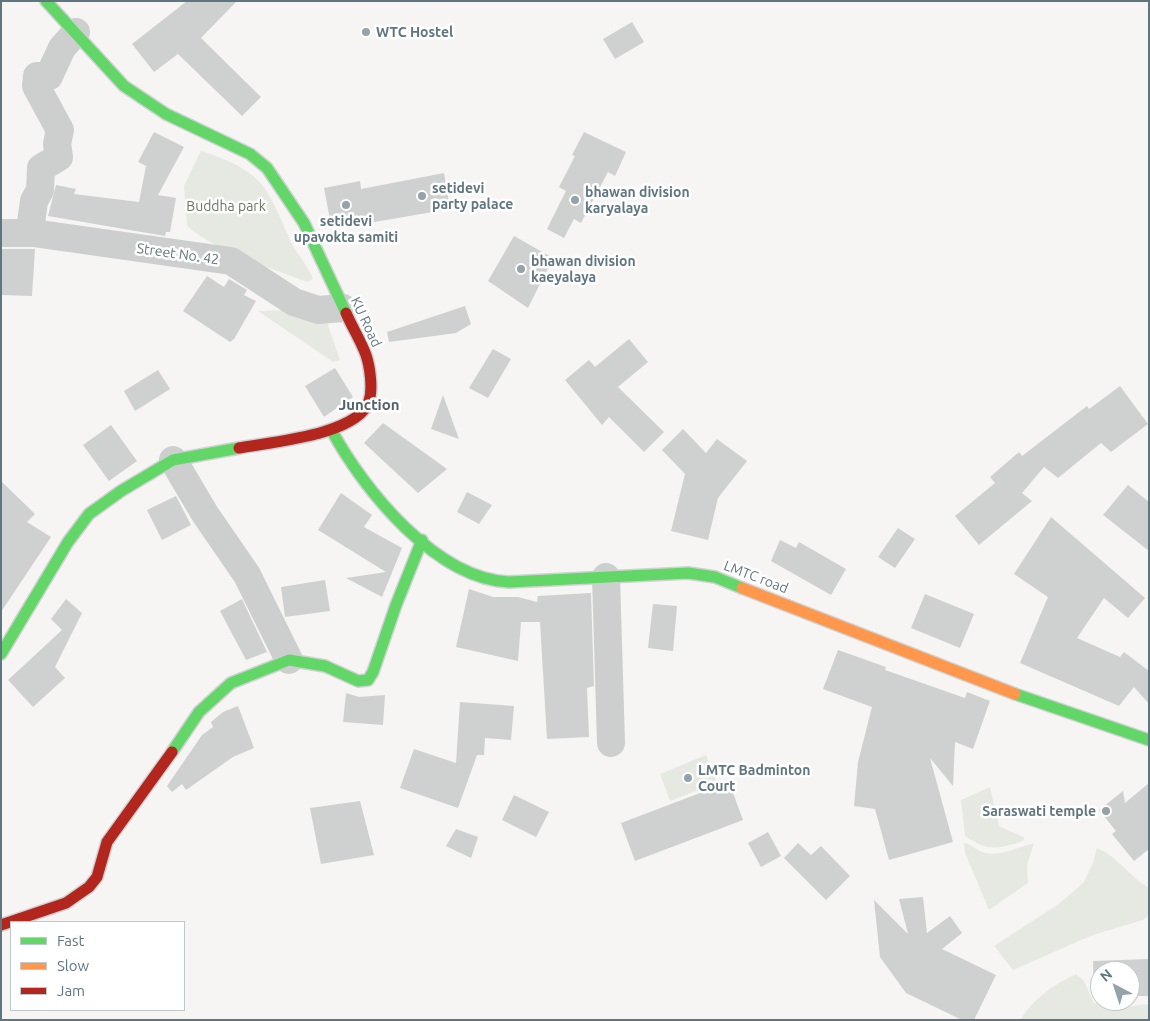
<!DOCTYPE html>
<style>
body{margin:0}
#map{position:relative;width:1150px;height:1021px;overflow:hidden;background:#f6f5f4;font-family:Ubuntu,sans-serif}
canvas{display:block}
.frame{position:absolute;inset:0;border:2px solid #5f7680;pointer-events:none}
.legend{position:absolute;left:10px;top:921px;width:175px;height:90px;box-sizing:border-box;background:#fff;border:1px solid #bfc8cc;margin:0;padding:6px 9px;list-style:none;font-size:15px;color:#5f7680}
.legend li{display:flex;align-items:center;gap:10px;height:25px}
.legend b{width:25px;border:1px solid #bfc8cc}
.north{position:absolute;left:1090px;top:961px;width:50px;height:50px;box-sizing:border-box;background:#fff;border:1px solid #bfc8cc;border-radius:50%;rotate:320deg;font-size:14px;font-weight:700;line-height:20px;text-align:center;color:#5f7680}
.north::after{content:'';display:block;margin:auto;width:18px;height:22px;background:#94a2a9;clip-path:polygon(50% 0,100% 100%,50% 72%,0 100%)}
</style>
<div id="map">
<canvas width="1150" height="1021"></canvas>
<div class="frame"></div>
<ul class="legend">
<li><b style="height:6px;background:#63d668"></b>Fast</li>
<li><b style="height:6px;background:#ff974d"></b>Slow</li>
<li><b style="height:6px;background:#b3261e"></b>Jam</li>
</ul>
<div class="north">N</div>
</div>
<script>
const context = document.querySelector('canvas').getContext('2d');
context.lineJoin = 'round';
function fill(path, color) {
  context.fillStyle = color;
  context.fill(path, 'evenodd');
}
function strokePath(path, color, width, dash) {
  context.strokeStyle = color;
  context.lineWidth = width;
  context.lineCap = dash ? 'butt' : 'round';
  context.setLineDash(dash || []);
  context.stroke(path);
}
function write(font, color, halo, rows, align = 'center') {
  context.font = font + ' Ubuntu,sans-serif';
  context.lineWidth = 5;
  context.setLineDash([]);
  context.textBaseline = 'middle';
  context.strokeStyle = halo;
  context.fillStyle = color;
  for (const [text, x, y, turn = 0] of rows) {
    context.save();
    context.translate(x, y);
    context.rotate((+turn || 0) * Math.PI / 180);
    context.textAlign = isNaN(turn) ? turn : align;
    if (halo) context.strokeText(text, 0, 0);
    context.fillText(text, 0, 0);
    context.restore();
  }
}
const green = new Path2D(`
 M 201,151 C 224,158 252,169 266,190 C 277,208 284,228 293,246 C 300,258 308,266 313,279 L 307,282 C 271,268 215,251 187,226 L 184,186 Z
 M 290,310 L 327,322 L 340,360 L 333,362 L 258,311 Z
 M 706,755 L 717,783 L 670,801 L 660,774 Z
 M 990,787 L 999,826 L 1025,838 L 1023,841 C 998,849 988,852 965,836 L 961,800 Z
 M 964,843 C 972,844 978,852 986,853 C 1001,856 1019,847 1034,843 L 1027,865 L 1028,883 L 989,910 L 965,853 Z
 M 1097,848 C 1117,856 1130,877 1149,888 L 1149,915 L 1143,920 L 1093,935 L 1013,970 L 994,946 L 1060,903 L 1084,882 L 1093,863 Z
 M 1076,974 L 1084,981 L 1094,1003 L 1116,1008 L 1149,1004 L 1149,1020 L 1020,1020 C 1034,998 1053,985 1076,974 Z`);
const building = new Path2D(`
 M 187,1 L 237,1 L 201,38 L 261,97 L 242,116 L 178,54 L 154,72 L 132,44 Z
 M 632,22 L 644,42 L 615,59 L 603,39 Z
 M 154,132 L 184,147 L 158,195 L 176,198 L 170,232 L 166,232 L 165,236 L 48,216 L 56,185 L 76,189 L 74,194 L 139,202 L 146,166 L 138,162 Z
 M 584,132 L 626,152 L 615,176 L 608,172 L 581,223 L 574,219 L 564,238 L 547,229 L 566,191 L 559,187 L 575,156 L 572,155 Z
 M 444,173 L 450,209 L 340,228 L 339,223 L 331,225 L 324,188 L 360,181 L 361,189 Z
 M 514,236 L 553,258 L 528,308 L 488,281 Z
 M 1,249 L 35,249 L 32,296 L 1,295 Z
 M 207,276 L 224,287 L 229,279 L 247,290 L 244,295 L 256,301 L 234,339 L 230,342 L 183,311 Z
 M 465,306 L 471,324 L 456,333 L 389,342 L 387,332 Z
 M 629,339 L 648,362 L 618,387 L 664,432 L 644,452 L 609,417 L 602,425 L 565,380 L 589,360 L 595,367 Z
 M 493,349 L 511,359 L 488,398 L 469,388 Z
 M 335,368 L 353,397 L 324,417 L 305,386 Z
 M 158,370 L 170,389 L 135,411 L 124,391 Z
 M 1120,386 L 1148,424 L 1111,452 L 1101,443 L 1058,478 L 1044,467 L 1022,493 L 1032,501 L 979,545 L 955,516 L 995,483 L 990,477 L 1019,452 L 1022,456 L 1087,406 L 1089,409 Z
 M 443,395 L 459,439 L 431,429 Z
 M 383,423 L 447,469 L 418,493 L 364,443 Z
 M 111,425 L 137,461 L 109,481 L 83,445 Z
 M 683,429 L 706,453 L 717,439 L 747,461 L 718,498 L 708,540 L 671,531 L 685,474 L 662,450 Z
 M 1,481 L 35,514 L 27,522 L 51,537 L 1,612 Z
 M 1128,485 L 1149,502 L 1149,551 L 1103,515 Z
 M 467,492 L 492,505 L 479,524 L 457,512 Z
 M 341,493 L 372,515 L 364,527 L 402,548 L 382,597 L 346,578 L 386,572 L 318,530 Z
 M 176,496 L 191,525 L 162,540 L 147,510 Z
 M 1051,517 L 1145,598 L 1128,618 L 1104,598 L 1077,638 L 1120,657 L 1124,652 L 1149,671 L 1149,704 L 1134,687 L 1119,706 L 1020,663 L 1048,597 L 1014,574 Z
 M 898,528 L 915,539 L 895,568 L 878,557 Z
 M 780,540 L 796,548 L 799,542 L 846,569 L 831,595 L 771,561 Z
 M 325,580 L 330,611 L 285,617 L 281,587 Z
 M 469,589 L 493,597 L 518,597 L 537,602 L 538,596 L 591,593 L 594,686 L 587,688 L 589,737 L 547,739 L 540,622 L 521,622 L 518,661 L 456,647 Z
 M 925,594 L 974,614 L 960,648 L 911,628 Z
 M 66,599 L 82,613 L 55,667 L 65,678 L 33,707 L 8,680 L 62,630 L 51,619 Z
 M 242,599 L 267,652 L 246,660 L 220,611 Z
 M 653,604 L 677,606 L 673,651 L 648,648 Z
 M 838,650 L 886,667 L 885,670 L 965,698 L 967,692 L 990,701 L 973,749 L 955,742 L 953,786 L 930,758 L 953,842 L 889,860 L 875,809 L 854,806 L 858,762 L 872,707 L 823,689 Z
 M 346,693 L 359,697 L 385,695 L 383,725 L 343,722 Z
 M 460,702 L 514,706 L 511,740 L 485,738 L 484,755 L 477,755 L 458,808 L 400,788 L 414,749 L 456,763 Z
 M 238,706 L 254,748 L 233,757 L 186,790 L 182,784 L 172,792 L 167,786 L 202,735 L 213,727 L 211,722 L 223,712 Z
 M 729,782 L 743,820 L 635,861 L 621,823 Z
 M 1149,783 L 1149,849 L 1134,861 L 1112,834 L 1116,831 L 1099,810 L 1123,791 L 1125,803 Z
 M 514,795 L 549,812 L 536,837 L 502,820 Z
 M 360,801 L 374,855 L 321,864 L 310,808 Z
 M 456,829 L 478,837 L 471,858 L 446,846 Z
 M 768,832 L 781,856 L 761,867 L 748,843 Z
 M 798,843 L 811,855 L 821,846 L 850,876 L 826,900 L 784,858 Z
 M 923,897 L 927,933 L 950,916 L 962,933 L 942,949 L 996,975 L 974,1020 L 962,1020 L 906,993 L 880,957 L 874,900 L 908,934 L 899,899 Z
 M 1149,959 L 1149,996 L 1130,996 L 1130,971 L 1100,971 L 1100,997 L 1094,997 L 1093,961 Z`);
const street = new Path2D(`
 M 1,233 L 33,233 L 231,261 L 294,302 L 318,310 L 343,308
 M 33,233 L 31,223 L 34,201 L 40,190 L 41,168 L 59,157 L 57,144 L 60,130 L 36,86 L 37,76 L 49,76 L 62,48 L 76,32
 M 173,460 L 205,514 L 247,575 L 289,660
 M 606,577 L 611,743`);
const fast = new Path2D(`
 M 46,1 L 124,86 L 166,114 L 250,154 L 267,168 L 304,223 L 346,313
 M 332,431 C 364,490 436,579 509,582 L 688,573 L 715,577 L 742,588
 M 1,654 L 68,542 L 89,514 L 121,491 L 173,460 L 239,448
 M 1015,694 L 1149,740
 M 172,752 L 199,712 L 231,683 L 289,660 L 325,666 L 358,681 L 368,680 L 373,672 L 396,605 L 422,540`);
const slow = new Path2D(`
 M 742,588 L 1015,694`);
const jam = new Path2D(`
 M 239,448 C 271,442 358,435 369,401 C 373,389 370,367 366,355 C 361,341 352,327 346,313
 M 1,925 L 66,903 L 89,887 L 97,877 L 107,842 L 172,752`);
const markers = [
 [366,32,5,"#94a2a9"],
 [422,196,5,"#94a2a9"],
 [575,200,5,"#94a2a9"],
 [346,205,5,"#94a2a9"],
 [521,269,5,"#94a2a9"],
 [688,778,5,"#94a2a9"],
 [1106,811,5,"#94a2a9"]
];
const poiNames = [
 ["WTC Hostel",376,32],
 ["setidevi",432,188],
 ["party palace",432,204],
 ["bhawan division",585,192],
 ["karyalaya",585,208],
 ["setidevi",346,221,"center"],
 ["upavokta samiti",346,237,"center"],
 ["bhawan division",531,261],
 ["kaeyalaya",531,277],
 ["LMTC Badminton",698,770],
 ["Court",698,786],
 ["Saraswati temple",1096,811,"right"]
];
const parkNames = [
 ["Buddha park",226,206]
];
const streetNames = [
 ["Street No. 42",178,254,8],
 ["KU Road",366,322,65],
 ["LMTC road",756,577,21]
];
const neighbourhoodNames = [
 ["Junction",369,405]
];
fill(green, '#e6e9e2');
fill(building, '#cfd0d0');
strokePath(fast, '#cfd2d3', 14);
strokePath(slow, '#cfd2d3', 14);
strokePath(jam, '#cfd2d3', 14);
strokePath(street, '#cdcfcf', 28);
strokePath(fast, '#63d668', 11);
strokePath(slow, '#ff974d', 11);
strokePath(jam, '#b3261e', 11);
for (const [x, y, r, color] of markers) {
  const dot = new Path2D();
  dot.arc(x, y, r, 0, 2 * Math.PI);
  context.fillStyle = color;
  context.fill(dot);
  strokePath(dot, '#fff', 2);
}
write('bold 14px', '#5f7680', '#fff', poiNames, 'left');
write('14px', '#66785f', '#fff', parkNames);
write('14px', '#5f7680', '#fff', streetNames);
write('bold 15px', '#52626b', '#fff', neighbourhoodNames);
</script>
